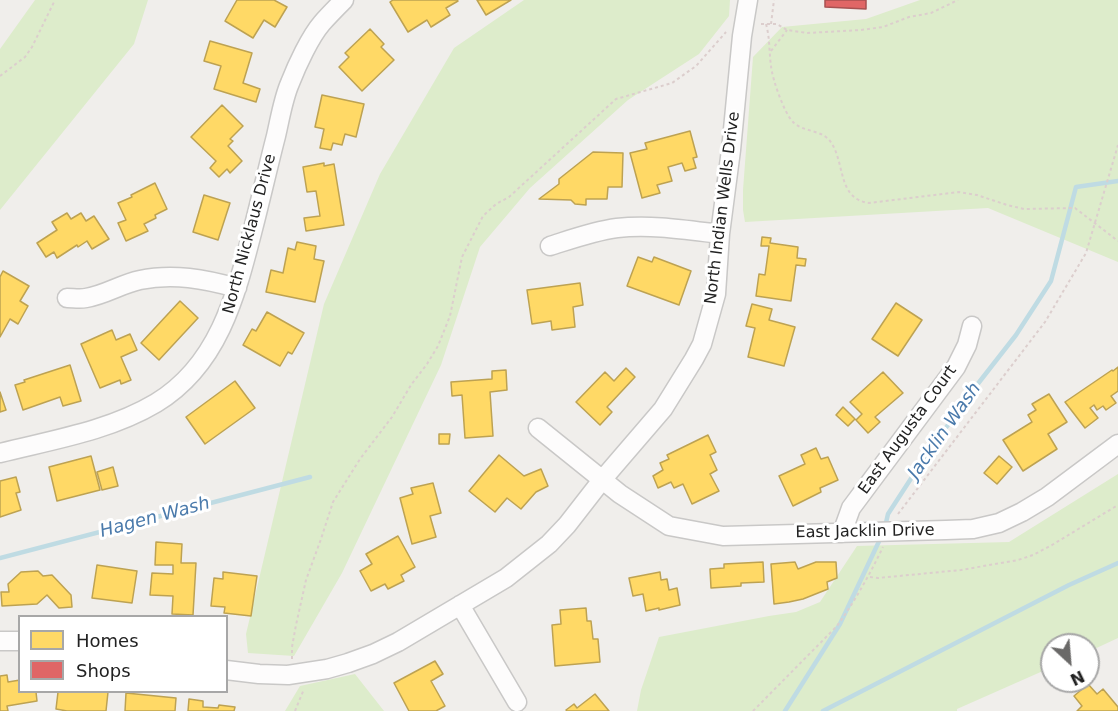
<!DOCTYPE html>
<style>
body{margin:0}
#map{position:relative;width:1118px;height:711px;overflow:hidden;background:#f0eeeb;font-family:"DejaVu Sans",sans-serif}
canvas{display:block}
.legend{position:absolute;left:18px;top:615px;width:210px;height:78px;box-sizing:border-box;background:#fff;border:2px solid #a7a7a7;margin:0;padding:8px 10px;list-style:none;font-size:18px;color:#222}
.legend li{display:flex;align-items:center;gap:12px;height:30px}
.legend b{width:30px;border:2px solid #a7a7a7}
.north{position:absolute;left:1040px;top:633px;width:60px;height:60px;box-sizing:border-box;background:#fff;border:2px solid #a7a7a7;border-radius:50%;rotate:154deg;font-size:16px;font-weight:700;line-height:24px;text-align:center;color:#222}
.north::after{content:'';display:block;margin:auto;width:21px;height:27px;background:#6a6968;clip-path:polygon(50% 0,100% 100%,50% 72%,0 100%)}
</style>
<div id="map">
<canvas width="1118" height="711"></canvas>
<ul class="legend">
<li><b style="height:16px;background:#ffd966"></b>Homes</li>
<li><b style="height:16px;background:#e06666"></b>Shops</li>
</ul>
<div class="north">N</div>
</div>
<script>
const context = document.querySelector('canvas').getContext('2d');
context.lineJoin = 'round';
function fill(path, color) {
  context.fillStyle = color;
  context.fill(path, 'evenodd');
}
function strokePath(path, color, width, dash) {
  context.strokeStyle = color;
  context.lineWidth = width;
  context.lineCap = dash ? 'butt' : 'round';
  context.setLineDash(dash || []);
  context.stroke(path);
}
function write(font, color, halo, rows, align = 'center') {
  context.font = font + ' "DejaVu Sans",sans-serif';
  context.lineWidth = 6;
  context.setLineDash([]);
  context.textBaseline = 'middle';
  context.strokeStyle = halo;
  context.fillStyle = color;
  for (const [text, x, y, turn = 0] of rows) {
    context.save();
    context.translate(x, y);
    context.rotate((+turn || 0) * Math.PI / 180);
    context.textAlign = isNaN(turn) ? turn : align;
    if (halo) context.strokeText(text, 0, 0);
    context.fillText(text, 0, 0);
    context.restore();
  }
}
const grass = new Path2D(`
 M 35,0 L 148,0 L 134,44 L 0,210 L 0,49 Z
 M 524,0 L 730,0 L 729,16 L 699,54 L 628,100 L 530,188 L 480,247 L 441,365 L 342,573 L 294,656 L 248,653 L 246,634 L 324,304 L 380,174 L 454,48 Z
 M 920,0 L 1118,0 L 1118,262 L 988,208 L 745,222 L 743,210 L 743,190 L 753,57 L 782,27 L 866,19 Z
 M 1118,474 L 1118,638 L 1088,652 L 1088,645 L 1052,645 L 1052,667 L 957,709 L 957,711 L 637,711 L 641,690 L 659,637 L 769,616 L 796,612 L 820,602 L 857,546 L 1009,542 Z
 M 355,674 L 384,711 L 285,711 L 300,686 Z`);
const homes = new Path2D(`
 M 237,0 L 274,0 L 287,7 L 275,27 L 264,20 L 253,38 L 225,21 Z
 M 393,0 L 457,0 L 458,1 L 446,8 L 450,15 L 431,27 L 427,20 L 408,32 L 390,2 Z
 M 477,0 L 511,0 L 486,15 Z
 M 370,29 L 384,44 L 381,47 L 394,60 L 362,91 L 339,67 L 349,57 L 345,53 Z
 M 210,41 L 252,53 L 243,83 L 260,89 L 256,102 L 214,89 L 221,66 L 204,61 Z
 M 322,95 L 364,104 L 356,137 L 345,134 L 342,145 L 333,143 L 331,150 L 320,148 L 324,129 L 315,127 Z
 M 222,105 L 243,126 L 230,139 L 233,141 L 228,146 L 242,161 L 230,173 L 227,169 L 219,177 L 210,168 L 216,161 L 191,137 Z
 M 690,131 L 697,157 L 693,158 L 696,168 L 685,171 L 682,163 L 668,167 L 672,181 L 657,185 L 660,193 L 642,198 L 630,153 L 647,149 L 645,143 Z
 M 593,152 L 623,153 L 622,187 L 608,187 L 607,199 L 586,199 L 586,205 L 575,204 L 571,200 L 539,199 L 559,184 L 559,179 Z
 M 324,163 L 324,166 L 334,164 L 344,225 L 306,231 L 304,218 L 320,216 L 316,191 L 307,192 L 303,167 Z
 M 155,183 L 167,209 L 155,215 L 156,218 L 144,224 L 148,231 L 126,241 L 118,223 L 126,220 L 118,203 L 132,197 L 131,195 Z
 M 204,195 L 230,203 L 218,240 L 193,232 Z
 M 67,213 L 71,219 L 81,213 L 86,221 L 94,216 L 109,239 L 92,249 L 87,241 L 78,247 L 77,245 L 57,258 L 54,252 L 46,257 L 37,243 L 57,230 L 52,222 Z
 M 762,237 L 771,238 L 770,243 L 798,247 L 797,258 L 806,259 L 805,266 L 796,265 L 791,301 L 756,296 L 759,274 L 765,275 L 769,246 L 761,246 Z
 M 297,242 L 316,246 L 314,259 L 324,261 L 315,302 L 266,292 L 271,270 L 283,273 L 288,248 L 295,250 Z
 M 638,257 L 652,262 L 654,257 L 691,271 L 679,305 L 627,286 Z
 M 3,271 L 29,286 L 20,301 L 28,306 L 18,324 L 10,319 L 0,337 L 0,277 Z
 M 580,283 L 583,305 L 573,307 L 575,327 L 552,330 L 551,321 L 532,324 L 527,290 Z
 M 180,301 L 198,318 L 159,360 L 141,343 Z
 M 896,303 L 922,320 L 898,356 L 872,339 Z
 M 752,304 L 772,309 L 769,320 L 795,327 L 784,366 L 748,357 L 755,328 L 746,326 Z
 M 267,312 L 304,333 L 292,354 L 288,352 L 280,366 L 243,345 L 252,329 L 256,331 Z
 M 112,330 L 116,340 L 130,334 L 137,350 L 121,357 L 131,380 L 121,384 L 120,380 L 100,388 L 81,344 Z
 M 70,365 L 81,401 L 63,406 L 60,397 L 23,410 L 15,385 L 25,382 L 24,380 Z
 M 1118,367 L 1118,391 L 1111,396 L 1116,403 L 1106,410 L 1103,406 L 1097,410 L 1094,405 L 1090,408 L 1098,418 L 1085,428 L 1065,402 L 1112,370 L 1113,371 Z
 M 626,368 L 635,377 L 607,407 L 612,412 L 600,425 L 576,402 L 605,372 L 614,381 Z
 M 506,370 L 507,390 L 490,392 L 493,436 L 465,438 L 462,395 L 452,396 L 451,382 L 492,379 L 492,371 Z
 M 883,372 L 903,393 L 875,417 L 880,422 L 868,433 L 856,420 L 862,414 L 850,402 Z
 M 235,381 L 255,408 L 205,444 L 186,417 Z
 M 0,392 L 6,410 L 0,412 Z
 M 1049,394 L 1067,422 L 1048,434 L 1057,449 L 1023,471 L 1003,440 L 1032,422 L 1028,415 L 1036,410 L 1032,404 Z
 M 843,407 L 855,419 L 848,426 L 836,415 Z
 M 439,434 L 450,434 L 449,444 L 439,444 Z
 M 708,435 L 716,452 L 710,455 L 717,470 L 710,474 L 719,491 L 692,504 L 683,484 L 674,488 L 671,482 L 658,488 L 653,476 L 663,470 L 660,463 L 669,459 L 667,455 Z
 M 816,448 L 821,459 L 828,457 L 838,480 L 820,488 L 821,492 L 793,506 L 779,476 L 805,464 L 801,455 Z
 M 499,455 L 524,476 L 541,469 L 548,486 L 536,492 L 521,509 L 507,498 L 495,512 L 469,491 Z
 M 91,456 L 100,490 L 57,501 L 49,467 Z
 M 999,456 L 1012,467 L 997,484 L 984,473 Z
 M 113,467 L 118,486 L 102,490 L 97,472 Z
 M 16,477 L 20,492 L 16,493 L 21,510 L 0,517 L 0,481 Z
 M 433,483 L 441,513 L 430,516 L 436,537 L 412,544 L 400,498 L 413,494 L 411,488 Z
 M 398,536 L 415,567 L 401,575 L 404,581 L 388,589 L 385,584 L 371,591 L 360,571 L 372,564 L 366,554 Z
 M 156,542 L 182,544 L 181,563 L 196,563 L 193,615 L 172,614 L 173,596 L 150,595 L 152,573 L 173,574 L 173,565 L 155,565 Z
 M 763,562 L 764,582 L 741,583 L 741,586 L 711,588 L 710,569 L 724,568 L 724,564 Z
 M 795,562 L 798,569 L 816,562 L 836,562 L 837,578 L 827,582 L 828,589 L 803,599 L 789,602 L 774,604 L 771,564 Z
 M 97,565 L 137,571 L 132,603 L 92,598 Z
 M 38,571 L 43,576 L 52,575 L 71,595 L 72,607 L 59,608 L 47,595 L 37,604 L 2,606 L 1,592 L 9,592 L 8,584 L 21,572 Z
 M 223,572 L 257,576 L 251,616 L 224,613 L 225,607 L 211,606 L 214,578 L 223,579 Z
 M 660,572 L 661,580 L 667,579 L 669,590 L 677,588 L 680,605 L 659,610 L 659,608 L 646,611 L 643,594 L 633,596 L 629,578 Z
 M 586,608 L 587,621 L 591,621 L 593,639 L 598,639 L 600,662 L 555,666 L 552,625 L 561,624 L 560,610 Z
 M 435,661 L 443,674 L 431,681 L 445,706 L 436,711 L 409,711 L 394,683 Z
 M 7,675 L 8,682 L 20,680 L 20,692 L 36,692 L 37,701 L 7,706 L 8,711 L 0,711 L 0,676 Z
 M 1088,684 L 1097,694 L 1103,689 L 1118,707 L 1118,711 L 1077,711 L 1082,706 L 1074,696 Z
 M 58,692 L 108,692 L 106,711 L 67,711 L 56,709 Z
 M 126,693 L 176,698 L 175,711 L 125,711 Z
 M 595,694 L 609,711 L 567,711 L 566,710 L 574,704 L 577,708 Z
 M 189,699 L 203,701 L 203,707 L 218,708 L 219,705 L 235,707 L 234,711 L 188,711 Z`);
const shops = new Path2D(`
 M 825,0 L 866,0 L 866,9 L 825,7 Z`);
const stream = new Path2D(`
 M 885,527 L 888,514 L 925,457 L 973,390 L 1016,335 L 1051,281 L 1076,187 L 1118,181
 M 0,558 L 310,477
 M 785,711 L 840,624 L 882,535
 M 823,711 L 1069,585 L 1118,563`);
const path = new Path2D(`
 M 761,24 L 777,24 L 787,30 L 807,33 L 861,30 L 883,27 L 909,17 L 931,13 L 958,0
 M 766,24 C 770,38 769,52 771,66 C 772,78 784,113 793,122 C 804,133 824,129 832,144 C 845,165 838,199 869,203 L 959,192 L 977,195 L 1007,205 L 1024,209 L 1075,208 L 1118,241
 M 771,24 L 774,0
 M 771,51 L 787,30
 M 0,76 L 25,57 L 32,47 L 55,0
 M 898,514 L 1045,322 L 1086,253 L 1118,145
 M 870,577 L 878,578 L 961,570 L 1018,560 L 1033,555 L 1052,545 L 1118,505
 M 292,659 L 292,647 L 296,625 L 306,580 L 321,539 L 333,502 L 360,459 L 392,417 L 411,385 L 427,364 L 438,346 L 450,316 L 462,257 L 483,216 L 496,204 L 509,197 L 616,99 L 672,83 L 696,66 L 726,32
 M 295,711 L 304,689
 M 753,711 L 837,626 C 855,601 870,574 883,547`);
const minor = new Path2D(`
 M 550,246 C 572,239 594,231 617,228 C 651,224 687,230 720,234
 M 67,298 C 73,298 80,299 86,298 C 105,295 121,284 140,280 C 173,273 205,279 237,288
 M 538,428 L 620,494 L 669,526 L 723,536 L 946,530 L 973,529 L 999,523 L 1022,512 L 1047,497 L 1118,444
 M 0,453 C 52,440 109,431 156,403 C 219,365 236,295 253,229 C 261,198 268,167 276,136 C 280,119 283,99 290,83 C 297,65 310,37 322,23 C 329,15 337,7 344,0
 M 842,533 L 851,508 L 956,367 L 967,345 L 972,326
 M 460,605 L 517,702
 M 0,641 L 20,641
 M 226,670 L 259,674 L 288,675 L 327,669 L 348,663 L 373,654 L 398,642 L 506,578 L 549,544 L 567,525 L 602,480 L 663,409 L 694,359 L 702,344 L 716,294 L 720,234 L 731,150 L 742,36 L 748,0`);
const streetNames = [
 ["North Indian Wells Drive",723,208,-83],
 ["North Nicklaus Drive",250,234,-75],
 ["East Augusta Court",908,430,-54],
 ["East Jacklin Drive",865,532,-1]
];
const waterNames = [
 ["Jacklin Wash",945,431,-55],
 ["Hagen Wash",155,518,-15]
];
fill(grass, '#ddeccb');
fill(homes, '#ffd966');
strokePath(homes, '#bda252', 1.5);
fill(shops, '#e06666');
strokePath(shops, '#a75252', 1.5);
strokePath(stream, '#bfdbe3', 4.5);
strokePath(minor, '#c9c8c7', 21);
strokePath(path, '#dccecd', 2, [3, 3]);
strokePath(minor, '#fdfcfc', 18);
write('16px', '#222', '#fff', streetNames);
write('italic 18px', '#4a7aab', '#fff', waterNames);
</script>
